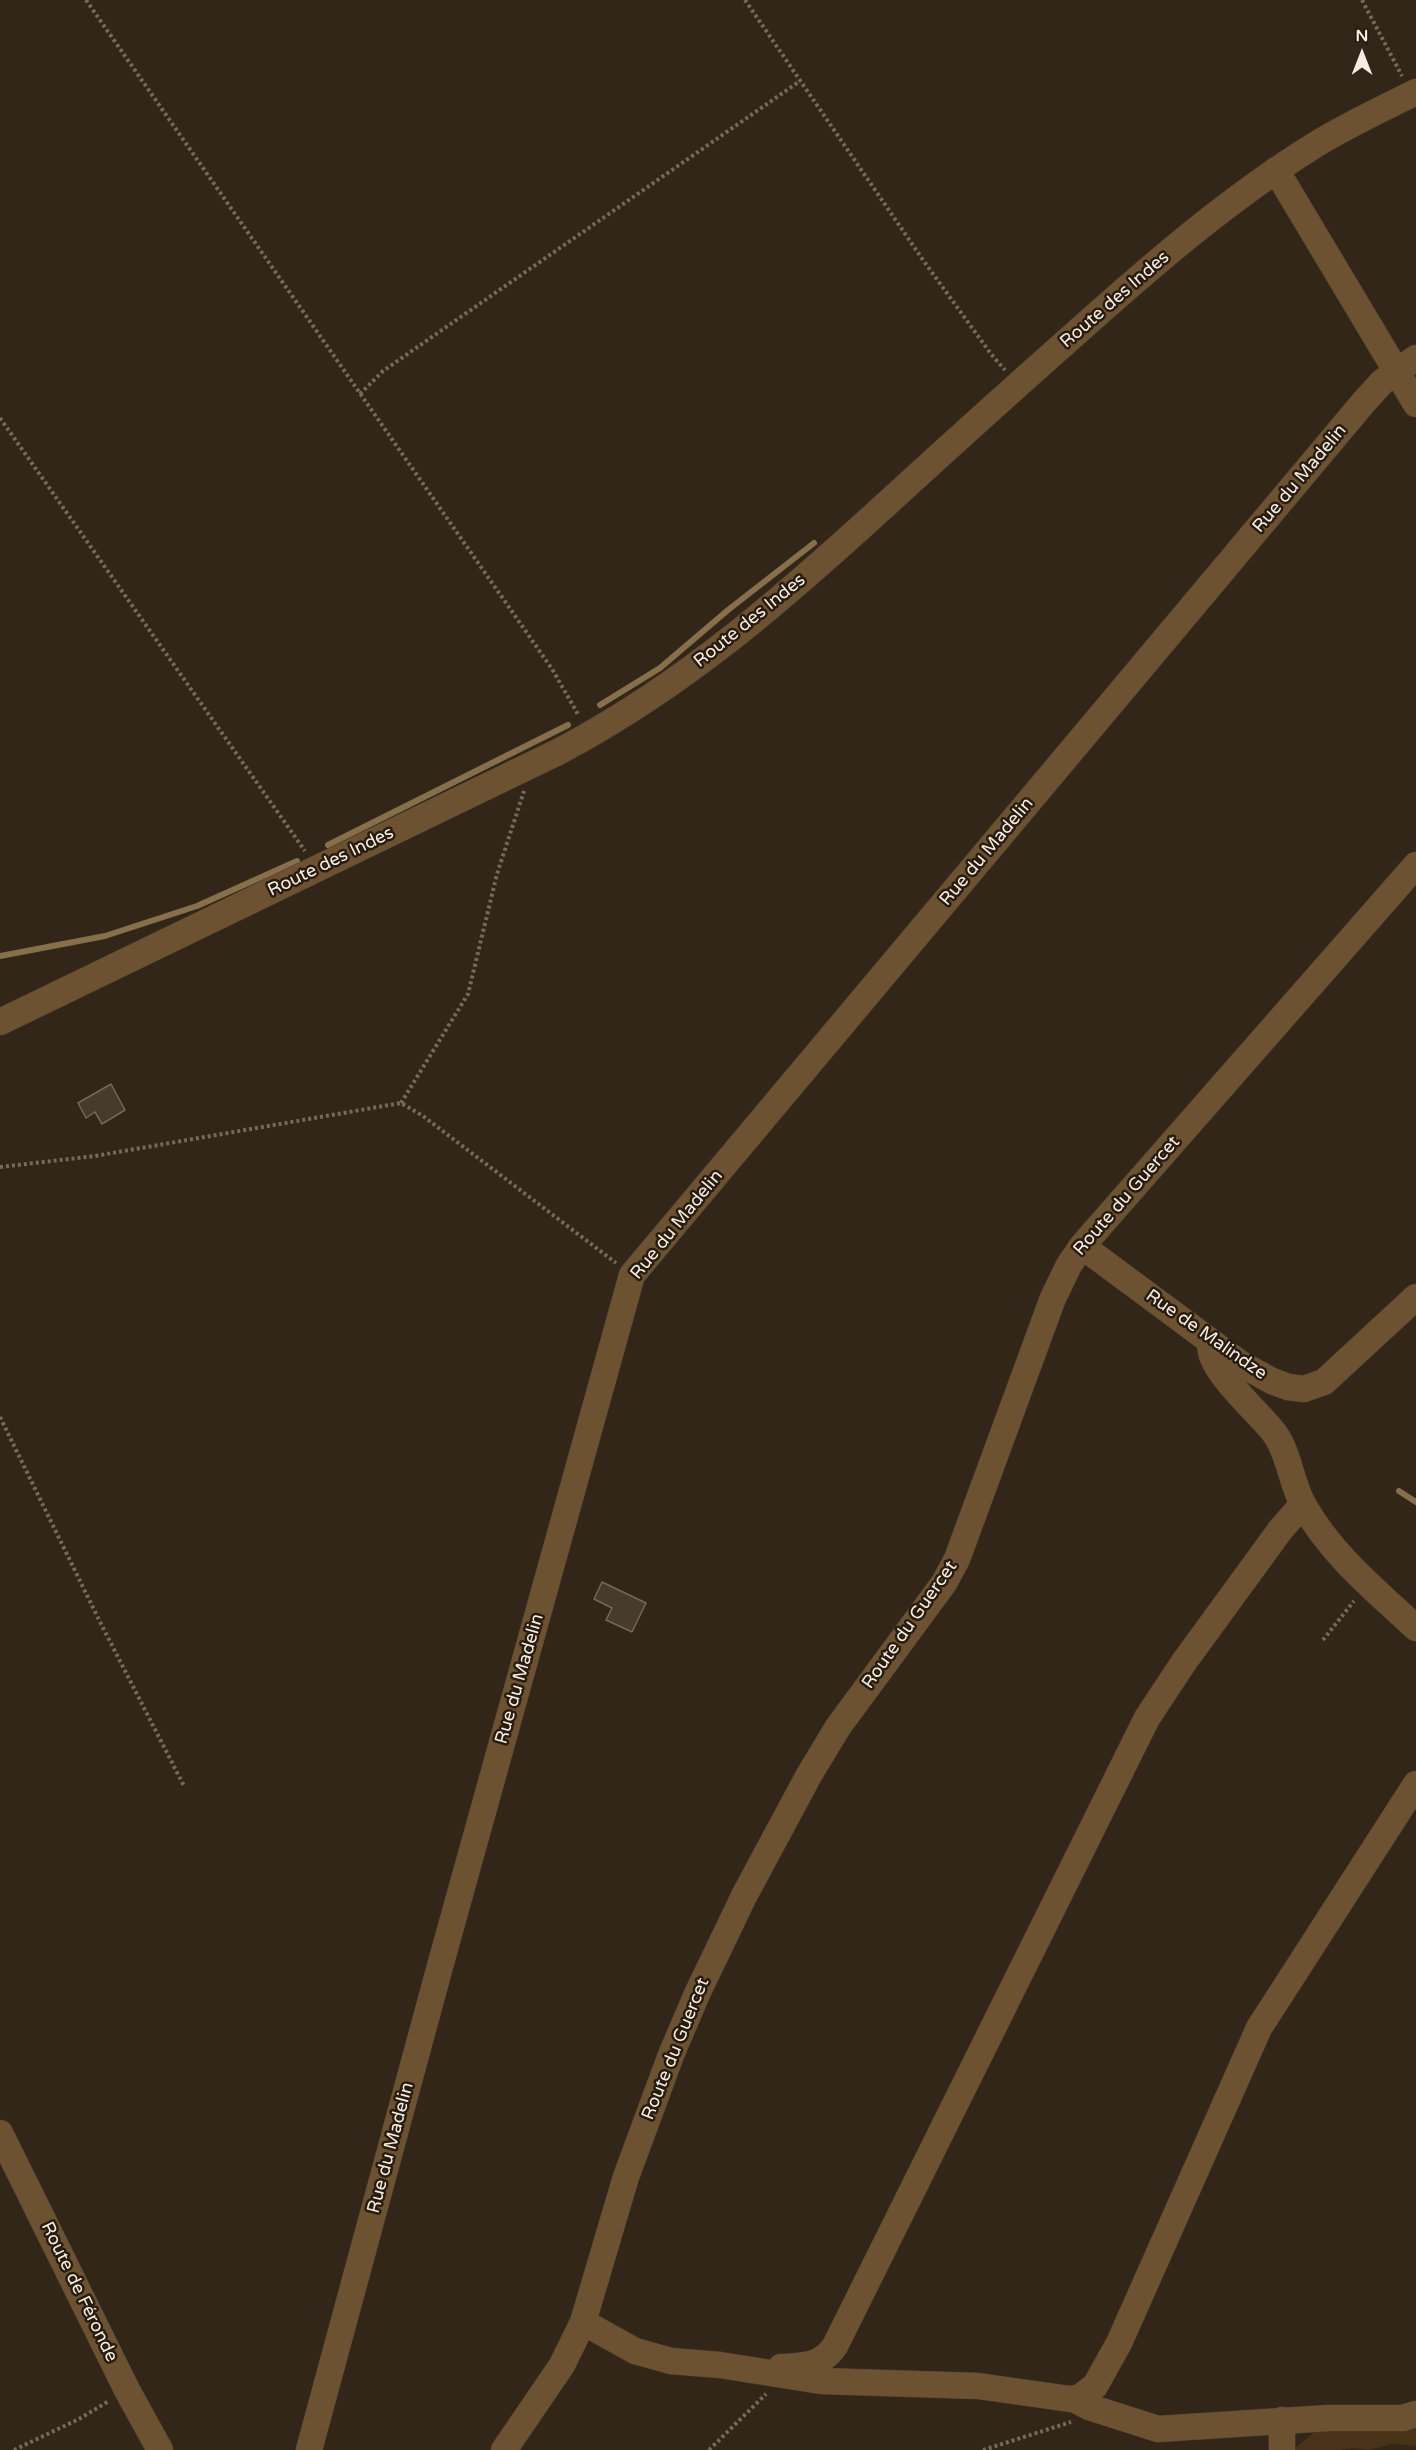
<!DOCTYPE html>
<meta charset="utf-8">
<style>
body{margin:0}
#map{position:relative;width:1416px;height:2450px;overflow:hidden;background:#312617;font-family:"Varela Round",sans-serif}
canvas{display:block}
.north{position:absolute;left:1332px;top:24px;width:60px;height:60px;-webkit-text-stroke:4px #271c0e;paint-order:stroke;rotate:0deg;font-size:16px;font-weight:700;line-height:24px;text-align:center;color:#f6eee5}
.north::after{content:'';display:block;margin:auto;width:21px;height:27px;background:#f6eee5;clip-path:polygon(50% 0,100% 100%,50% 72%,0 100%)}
</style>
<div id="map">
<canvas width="1416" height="2450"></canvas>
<div class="north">N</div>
</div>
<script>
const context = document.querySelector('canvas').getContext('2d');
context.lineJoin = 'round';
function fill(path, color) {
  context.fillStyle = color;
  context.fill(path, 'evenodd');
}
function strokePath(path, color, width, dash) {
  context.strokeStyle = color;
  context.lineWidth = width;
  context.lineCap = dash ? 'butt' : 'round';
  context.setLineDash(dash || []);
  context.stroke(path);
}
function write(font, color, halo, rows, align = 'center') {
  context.font = font + ' "Varela Round",sans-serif';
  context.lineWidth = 5;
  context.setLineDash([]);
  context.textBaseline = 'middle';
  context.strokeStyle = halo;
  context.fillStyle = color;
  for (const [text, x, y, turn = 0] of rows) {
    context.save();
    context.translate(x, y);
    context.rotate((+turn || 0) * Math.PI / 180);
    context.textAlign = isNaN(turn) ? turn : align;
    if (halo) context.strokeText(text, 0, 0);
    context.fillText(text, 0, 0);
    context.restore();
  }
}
const green = new Path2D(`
 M 1416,2425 L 1416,2446 L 1392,2444 L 1368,2450 L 1353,2448 L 1341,2450 L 1293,2450 L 1317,2430 Z`);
const stream = new Path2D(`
 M 600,705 L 660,668 L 728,610 L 814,543
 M 328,845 L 568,725
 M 0,956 L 105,936 L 197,906 L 297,861
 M 1399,1491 L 1416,1502`);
const building = new Path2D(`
 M 111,1084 L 125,1110 L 102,1124 L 95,1112 L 86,1118 L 78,1103 Z
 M 602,1582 L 646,1603 L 632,1632 L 606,1620 L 612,1608 L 594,1599 Z`);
const path = new Path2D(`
 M 86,0 L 552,669 L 579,716
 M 745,0 L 923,260 L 991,354 L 1005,370
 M 1362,0 L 1402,76
 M 360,394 L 383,371 L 800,81
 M 0,418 L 305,851
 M 401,1103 L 468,994 L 497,874 L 524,791
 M 0,1167 L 95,1156 L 401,1103 L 423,1116 L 616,1263
 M 0,1417 L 100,1622 L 184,1786
 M 1323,1640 L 1354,1601
 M 14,2450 L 79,2419 L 109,2401
 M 709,2450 L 766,2394
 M 983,2450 L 1071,2422`);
const minor = new Path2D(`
 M 1276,170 L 1416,404
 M 0,1022 L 560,751 C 688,683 787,595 893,498 C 953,443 1014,388 1075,334 C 1151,266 1228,199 1315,145 C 1347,125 1382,109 1416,92
 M 1082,1246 L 1241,1364 L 1272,1381 L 1288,1387 L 1304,1389 L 1324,1382 L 1416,1297
 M 1211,1342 C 1203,1366 1261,1414 1275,1434 C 1290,1455 1291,1484 1304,1506 C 1332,1555 1375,1590 1416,1628
 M 0,2133 L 127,2390 L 160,2450
 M 583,2322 L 635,2351 L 671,2361 L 720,2365 L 821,2381 L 978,2386 L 1070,2399 L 1079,2398 L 1095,2386 L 1119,2343 L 1259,2028 L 1416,1784
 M 781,2367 C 803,2366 822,2366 835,2346 L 1147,1718 L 1184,1662 L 1281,1529 L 1303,1504
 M 1074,2399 L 1089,2407 L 1158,2429 L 1329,2418 L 1403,2418 L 1416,2414
 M 309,2450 L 442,1959 L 632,1275 L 1363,403 L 1382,382 L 1416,358
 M 504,2450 L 562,2365 L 583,2322 L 626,2177 L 671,2055 L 697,1994 L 744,1896 L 809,1775 L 838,1727 L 944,1583 L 957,1559 L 1053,1298 L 1069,1265 L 1082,1246 L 1416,865
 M 1282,2450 L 1282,2420`);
const streetNames = [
 ["Route des Indes",1115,300,-41],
 ["Rue du Madelin",1300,479,-50],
 ["Route des Indes",750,621,-39],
 ["Rue du Madelin",987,852,-50],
 ["Route des Indes",331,862,-26],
 ["Route du Guercet",1127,1196,-49],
 ["Rue du Madelin",677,1225,-51],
 ["Rue de Malindze",1206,1335,35],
 ["Route du Guercet",910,1625,-55],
 ["Rue du Madelin",520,1679,-74],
 ["Route du Guercet",676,2049,-68],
 ["Rue du Madelin",391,2148,-75],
 ["Route de Féronde",79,2292,64]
];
fill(green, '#483318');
strokePath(stream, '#876f4a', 6);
fill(building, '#473b2b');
strokePath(building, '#766858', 1.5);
strokePath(minor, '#4d4234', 27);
strokePath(path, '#746a5d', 4, [3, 3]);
strokePath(minor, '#6c5230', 26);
write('18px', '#f6eee5', '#271c0e', streetNames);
</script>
